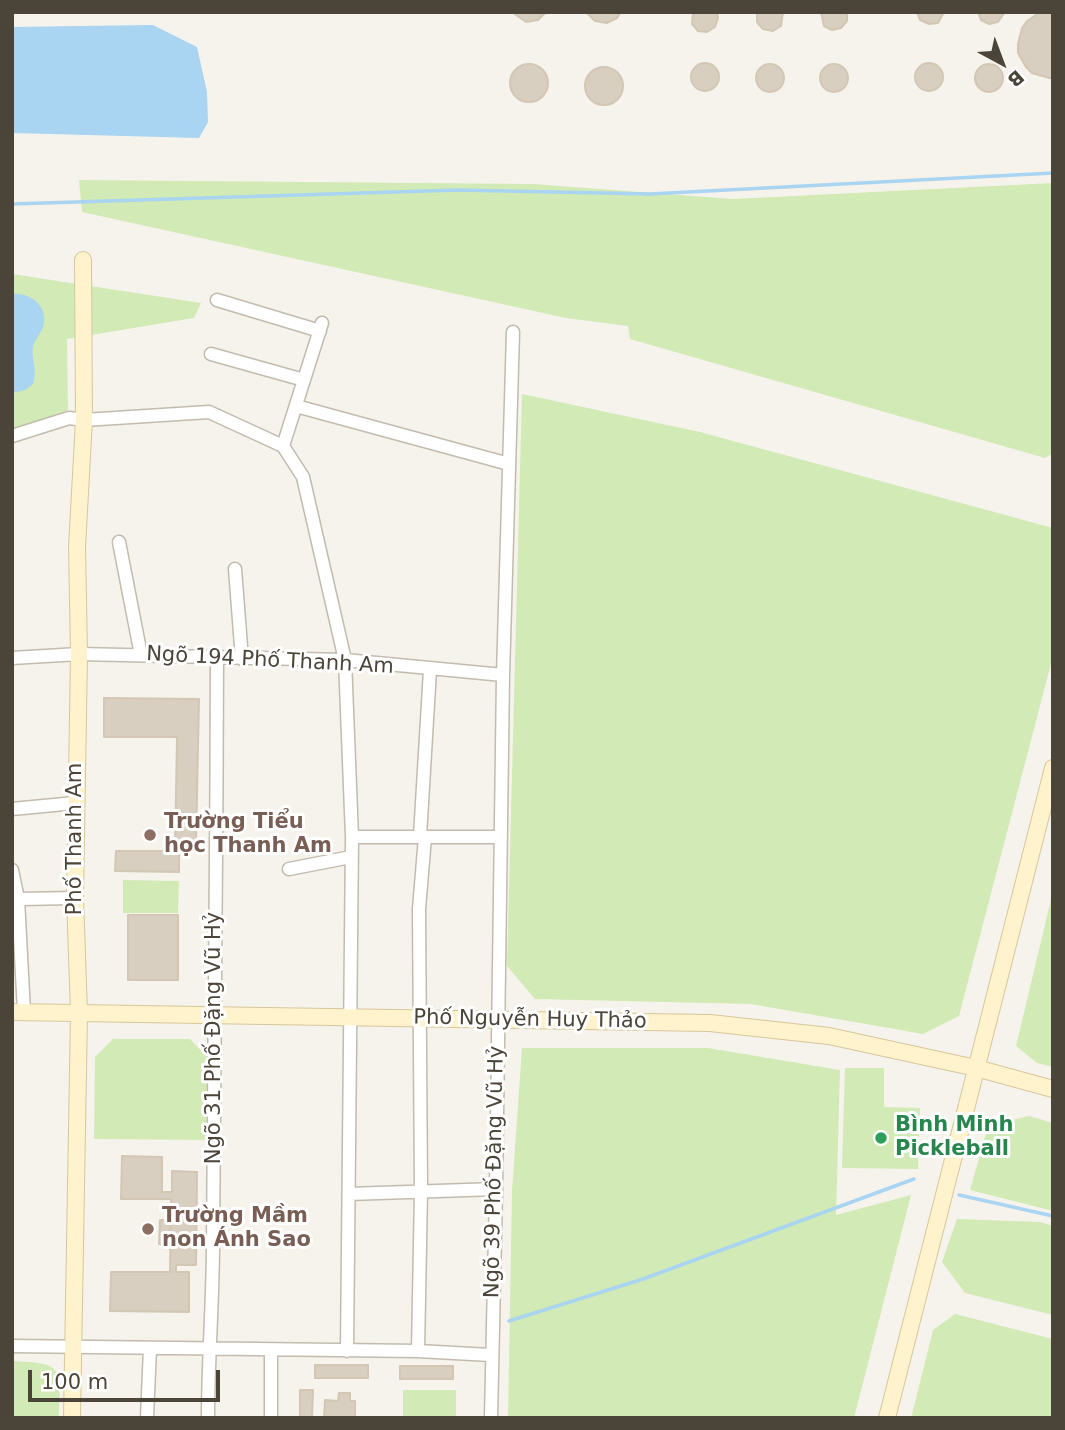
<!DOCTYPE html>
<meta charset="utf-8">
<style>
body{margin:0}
#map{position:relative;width:1065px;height:1430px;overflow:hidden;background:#f6f3ec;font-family:"DejaVu Sans",sans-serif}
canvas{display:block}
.frame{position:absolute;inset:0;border:14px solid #4b4439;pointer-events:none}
.north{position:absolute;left:967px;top:28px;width:70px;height:70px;-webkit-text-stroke:5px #fff;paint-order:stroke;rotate:139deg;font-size:19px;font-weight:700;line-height:28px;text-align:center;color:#4b4439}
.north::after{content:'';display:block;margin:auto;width:24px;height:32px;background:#4b4439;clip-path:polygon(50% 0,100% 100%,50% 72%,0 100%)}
.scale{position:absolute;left:28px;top:1370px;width:192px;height:32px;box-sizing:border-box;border:4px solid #4b4439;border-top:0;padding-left:9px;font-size:21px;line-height:24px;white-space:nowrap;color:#4b4439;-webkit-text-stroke:5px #fff;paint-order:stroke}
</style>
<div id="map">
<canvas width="1065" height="1430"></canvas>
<div class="frame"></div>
<div class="north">B</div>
<div class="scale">100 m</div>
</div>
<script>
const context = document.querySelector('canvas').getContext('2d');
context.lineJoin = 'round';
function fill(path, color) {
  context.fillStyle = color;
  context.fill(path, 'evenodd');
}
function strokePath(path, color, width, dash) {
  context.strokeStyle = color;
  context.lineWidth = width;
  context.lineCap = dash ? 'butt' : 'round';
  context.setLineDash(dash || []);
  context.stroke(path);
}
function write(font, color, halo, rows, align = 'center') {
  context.font = font + ' "DejaVu Sans",sans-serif';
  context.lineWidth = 6;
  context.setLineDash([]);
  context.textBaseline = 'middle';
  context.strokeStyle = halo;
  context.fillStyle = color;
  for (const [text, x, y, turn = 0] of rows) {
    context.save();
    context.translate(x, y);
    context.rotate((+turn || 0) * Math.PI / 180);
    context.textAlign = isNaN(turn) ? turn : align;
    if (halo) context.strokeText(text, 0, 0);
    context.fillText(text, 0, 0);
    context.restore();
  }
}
const green = new Path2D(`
 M 79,180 L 533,184 L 733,199 L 1053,183 L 1053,453 L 1045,458 L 630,339 L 628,326 L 566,318 L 82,212 Z
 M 12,274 L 201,303 L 194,318 L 67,339 L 68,410 L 12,431 Z
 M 522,394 L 700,432 L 1053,528 L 1053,656 L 959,1016 L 923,1034 L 751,1004 L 535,999 L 507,966 Z
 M 123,880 L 179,881 L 178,913 L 123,913 Z
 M 1053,891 L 1053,1067 L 1037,1063 L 1016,1046 Z
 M 113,1039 L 190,1039 L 208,1058 L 206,1140 L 94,1139 L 95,1057 Z
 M 522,1048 L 708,1048 L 840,1070 L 836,1215 L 911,1195 L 854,1418 L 508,1418 L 512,1191 Z
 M 845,1068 L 884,1068 L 884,1107 L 920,1108 L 918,1169 L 842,1168 Z
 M 1029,1116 L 1053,1123 L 1053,1211 L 970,1190 L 988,1126 Z
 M 957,1219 L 1040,1222 L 1053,1226 L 1053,1315 L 965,1293 L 942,1262 Z
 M 955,1314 L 1053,1339 L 1053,1418 L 911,1418 L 933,1330 Z
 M 12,1361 C 65,1363 61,1368 59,1418 L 12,1418 Z
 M 403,1390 L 456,1390 L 456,1418 L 403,1418 Z`);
const water = new Path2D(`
 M 153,25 L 197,47 L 207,92 L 208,122 L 199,138 L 12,133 L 12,27 Z
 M 12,294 C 31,292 49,307 43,327 C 41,334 34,340 33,347 C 31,361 38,368 33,384 L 25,390 L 12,393 Z`);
const stream = new Path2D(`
 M 12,204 L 458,190 L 650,194 L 1053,173
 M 959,1195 L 1053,1216
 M 509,1321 L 643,1279 L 914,1179`);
const building = new Path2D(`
 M 512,12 L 546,12 L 538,20 L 526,22 Z
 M 621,12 L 617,18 L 607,23 L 595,21 L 586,12 Z
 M 693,12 L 717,12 L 718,18 L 715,27 L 707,32 L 698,31 L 692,24 Z
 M 783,12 L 781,26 L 773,31 L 763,29 L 757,22 L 757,12 Z
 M 821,12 L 847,12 L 847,21 L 841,28 L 832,30 L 824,26 Z
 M 917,12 L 944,12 L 938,23 L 929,24 L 920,20 Z
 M 978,12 L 1005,12 L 998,22 L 989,24 L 981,20 Z
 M 1040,12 L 1053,12 L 1053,79 L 1032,73 L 1026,67 L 1018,53 L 1018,44 L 1022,28 L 1027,21 Z
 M691 77a14 14 0 1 1 28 0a14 14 0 1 1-28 0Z
 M915 77a14 14 0 1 1 28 0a14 14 0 1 1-28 0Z
 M510 83a19 19 0 1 1 38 0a19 19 0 1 1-38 0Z
 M975 78a14 14 0 1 1 28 0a14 14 0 1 1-28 0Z
 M756 78a14 14 0 1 1 28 0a14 14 0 1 1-28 0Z
 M820 78a14 14 0 1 1 28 0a14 14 0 1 1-28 0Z
 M585 86a19 19 0 1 1 38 0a19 19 0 1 1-38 0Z
 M 104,698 L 199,699 L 196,843 L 179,843 L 179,872 L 115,871 L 116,851 L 175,851 L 177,737 L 104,737 Z
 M 128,915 L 178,915 L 178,980 L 128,980 Z
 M 122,1156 L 162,1157 L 162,1192 L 172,1192 L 172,1171 L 197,1172 L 196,1265 L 176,1265 L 176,1272 L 189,1272 L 189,1312 L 110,1311 L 111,1272 L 170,1272 L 171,1199 L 121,1199 Z
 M 160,1220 L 171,1220 L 171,1244 L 159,1244 Z
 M 315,1365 L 368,1365 L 368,1378 L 315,1378 Z
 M 400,1366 L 453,1366 L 453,1379 L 400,1379 Z
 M 300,1390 L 313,1390 L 312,1418 L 300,1418 Z
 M 339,1393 L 350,1393 L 350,1401 L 355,1401 L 355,1418 L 324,1418 L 325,1400 L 338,1401 Z`);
const street = new Path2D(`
 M 217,300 L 320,331
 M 211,354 L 304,380
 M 296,406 L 509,464
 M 12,436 L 69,418 L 84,420 L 209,412 L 283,446
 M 283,446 L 303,477 L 345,660 L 352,837 L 347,1351
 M 283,446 L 322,323
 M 119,542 L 141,655
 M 235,569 L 242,659
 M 12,658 L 79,654 L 345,660 L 503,675
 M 12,809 L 75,803
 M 420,836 L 430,670
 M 352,837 L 501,837
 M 289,869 L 351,857
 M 12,870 L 18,899 L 24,1012
 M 18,899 L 75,898
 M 349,1194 L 496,1189
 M 12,1346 L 418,1351 L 490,1355
 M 271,1350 L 271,1418
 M 418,1351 L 421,1191 L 419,909 L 425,837
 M 147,1418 L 150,1348
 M 208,1418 C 208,1359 213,1301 213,1243 C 216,1048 216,853 217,658
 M 491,1418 L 496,1189 L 503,675 L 513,332`);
const secondary = new Path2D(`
 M 12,1012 L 710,1023 L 829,1036 L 976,1068 L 1053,1089
 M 72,1418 L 79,1013 L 75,898 L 79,654 L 77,547 L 84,420 L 83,260
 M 887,1418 L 1053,768`);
const markers = [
 [150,835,7,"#8d6e63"],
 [881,1138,7,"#2e9e5b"],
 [148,1229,7,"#8d6e63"]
];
const streetNames = [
 ["Ngõ 194 Phố Thanh Am",270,661,3],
 ["Phố Thanh Am",76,839,-90],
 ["Phố Nguyễn Huy Thảo",530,1020,1],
 ["Ngõ 31 Phố Đặng Vũ Hỷ",215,1038,-90],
 ["Ngõ 39 Phố Đặng Vũ Hỷ",495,1172,-89]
];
const educationNames = [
 ["Trường Tiểu",164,823],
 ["học Thanh Am",164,847],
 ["Trường Mầm",162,1217],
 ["non Ánh Sao",162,1241]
];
const leisureNames = [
 ["Bình Minh",895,1126],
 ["Pickleball",895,1150]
];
fill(green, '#d2eab5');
fill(water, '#a9d4f2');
strokePath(stream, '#a9d4f2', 3.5);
fill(building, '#d8cfc1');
strokePath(building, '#d3c7b4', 2);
strokePath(street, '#c2bbae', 15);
strokePath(secondary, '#d6c79b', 18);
strokePath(street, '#fff', 12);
strokePath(secondary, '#fff3cd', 16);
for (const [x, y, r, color] of markers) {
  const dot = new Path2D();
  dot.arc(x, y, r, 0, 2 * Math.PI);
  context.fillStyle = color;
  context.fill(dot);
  strokePath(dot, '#fff', 2.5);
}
write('21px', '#4b4439', '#fff', streetNames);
write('bold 21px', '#785e54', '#fff', educationNames, 'left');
write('bold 21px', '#27864d', '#fff', leisureNames, 'left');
</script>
